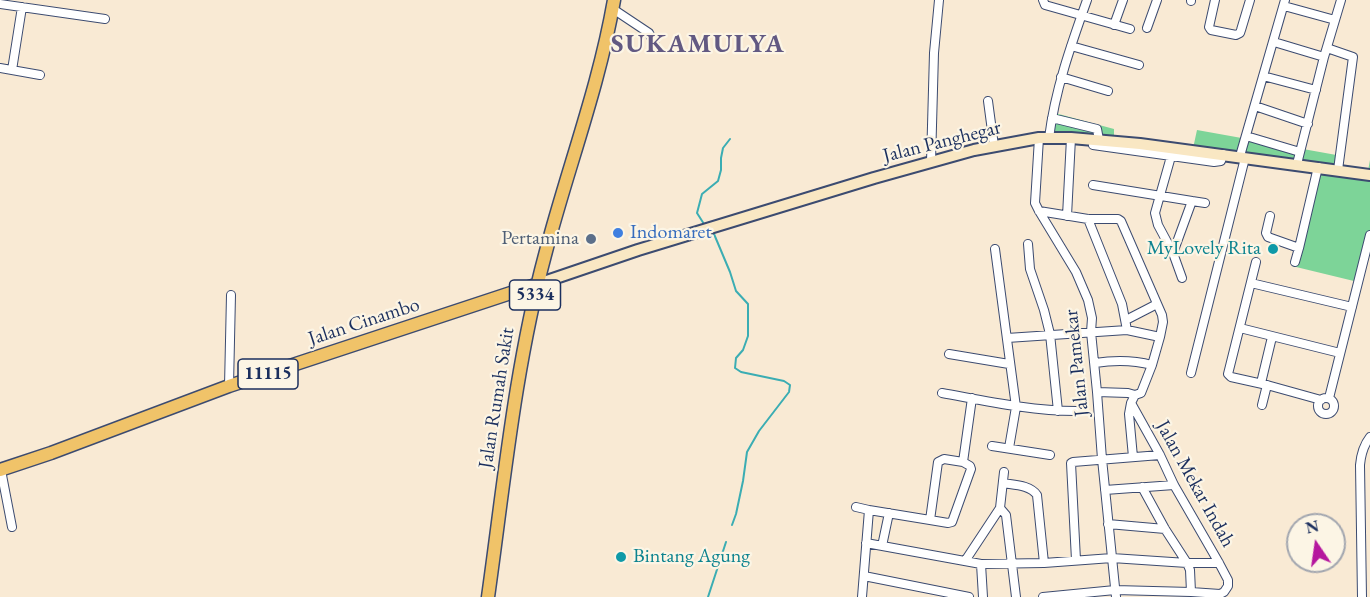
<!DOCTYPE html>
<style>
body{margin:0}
#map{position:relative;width:1370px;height:597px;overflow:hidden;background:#f9ead4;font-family:"EB Garamond",serif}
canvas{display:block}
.north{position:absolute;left:1286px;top:513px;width:60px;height:60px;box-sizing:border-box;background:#fcf5e5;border:2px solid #a2a6af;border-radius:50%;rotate:347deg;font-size:16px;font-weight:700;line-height:24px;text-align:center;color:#1b2f5e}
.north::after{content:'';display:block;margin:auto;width:21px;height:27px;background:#b5179e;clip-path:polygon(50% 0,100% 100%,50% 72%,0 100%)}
</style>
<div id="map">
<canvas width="1370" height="597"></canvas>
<div class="north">N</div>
</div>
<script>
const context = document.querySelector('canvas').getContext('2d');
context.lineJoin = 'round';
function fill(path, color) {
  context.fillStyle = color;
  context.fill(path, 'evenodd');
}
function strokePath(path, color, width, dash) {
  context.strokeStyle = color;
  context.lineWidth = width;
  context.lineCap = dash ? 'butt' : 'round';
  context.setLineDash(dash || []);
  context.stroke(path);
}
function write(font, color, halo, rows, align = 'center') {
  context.font = font + ' "EB Garamond",serif';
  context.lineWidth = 4.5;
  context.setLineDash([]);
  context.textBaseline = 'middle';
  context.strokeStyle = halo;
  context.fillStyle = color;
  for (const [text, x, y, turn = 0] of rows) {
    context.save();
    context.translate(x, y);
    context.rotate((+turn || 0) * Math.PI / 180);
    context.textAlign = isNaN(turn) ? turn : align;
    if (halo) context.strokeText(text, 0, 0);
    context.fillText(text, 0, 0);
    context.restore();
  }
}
const green = new Path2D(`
 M 1055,113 L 1114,129 L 1114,141 L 1051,138 Z
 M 1197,130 L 1342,156 L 1342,166 L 1368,171 L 1370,160 L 1370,236 L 1358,282 L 1292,266 L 1320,168 L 1192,153 Z`);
const stream = new Path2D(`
 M 803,194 L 829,186
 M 704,224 L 697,213 L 702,194 L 718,181 L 721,170 L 721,158 L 723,148 L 730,139
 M 705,224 L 711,222
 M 714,234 L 730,272 L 736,291 L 748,304 L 748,336 L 743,350 L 736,358 L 735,368 L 741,372 L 784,381 L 790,385 L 789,392 L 759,431 L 747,452 L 743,481 L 736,514 L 732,525
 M 708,597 L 726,542`);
const street = new Path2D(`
 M 1043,0 L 1045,5 L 1130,29
 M 1215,0 L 1209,27 L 1211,30 L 1236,35 L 1240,33 L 1241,30 L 1250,0
 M 1191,1 L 1191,0
 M 0,4 L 105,19
 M 1284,6 L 1335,20
 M 613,9 L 649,33 L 655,45
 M 1114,25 L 1123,0
 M 1147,28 L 1157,0
 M 1274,42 L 1324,57
 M 1071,46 L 1139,65
 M 1327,48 L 1353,57 L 1338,170
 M 0,68 L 40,75
 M 12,70 L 22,7
 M 1263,76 L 1316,90
 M 1061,77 L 1108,91
 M 988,101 L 994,146
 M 1255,106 L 1308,124
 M 1052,118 L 1097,129 L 1099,140
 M 1246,136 L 1300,152
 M 1039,138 L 1035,203 L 1039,211 L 1076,272 L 1088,300 L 1092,318 L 1091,332 L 1097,392 L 1102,459 L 1116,597
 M 1049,138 C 1055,90 1071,45 1087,0
 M 1093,145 L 1214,162 L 1221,161 L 1223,154
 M 1172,153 L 1155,213 L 1158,225 L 1173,253 L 1182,278
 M 1240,156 L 1285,0
 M 931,162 L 934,53 L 939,0
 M 1297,164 L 1324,57 L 1341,0
 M 1093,185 L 1192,201 L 1173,253
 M 1192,201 L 1205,203
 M 1067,216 L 1071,138
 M 1270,216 L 1266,233 L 1268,237 L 1299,248 L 1318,167
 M 1088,219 L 1122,304 L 1127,330
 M 1028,244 L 1030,269 L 1044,310 L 1050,334 L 1058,411
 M 995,249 L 1016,407 L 1009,448
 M 1256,262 L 1228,374 L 1231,377 L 1267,385 L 1321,400
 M 1295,262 L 1299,248
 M 1251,283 L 1352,307
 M 1126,320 L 1157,304
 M 1240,328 L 1340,353
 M 1007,338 L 1127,330 L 1160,337 L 1163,322 L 1162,315 L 1121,221 L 1118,219 L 1088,219 L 1039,211
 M 949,354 L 1009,364
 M 1095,363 C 1115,360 1133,360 1152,365
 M 1191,373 L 1245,158
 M 1261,383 L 1272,337
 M 229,386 L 231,295
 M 1097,392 L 1128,393 L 1135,395
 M 942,393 C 986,401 1031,411 1076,411
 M 1329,398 L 1370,235
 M1318 406a8 8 0 1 1 16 0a8 8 0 1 1-16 0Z
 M 1131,403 L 1129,414 L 1133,457
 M 1262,405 L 1267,385
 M 992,446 L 1050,455
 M 963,462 L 972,398
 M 1,470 L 12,527
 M 1003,483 C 1015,485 1030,485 1037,495 L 1044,563
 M 1142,487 L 1165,529 L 1187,563 L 1190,570 L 1191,592
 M 1105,490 L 1174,485
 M 856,507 L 869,510
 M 1000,508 L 1006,515 L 1016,597
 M 1108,524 L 1165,529
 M 866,543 L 981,564 L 1044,563 L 1112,558 L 1187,563 L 1219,563
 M 882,546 L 889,513
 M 1076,560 L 1071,463 L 1073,462 L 1160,455
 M 965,561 L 1000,508 L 1004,472
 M 981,564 L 983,597
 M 864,576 L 969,597
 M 862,597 L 869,510 L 930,520 L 938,462 L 944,459 L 963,462 L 970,466 L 971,469 L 952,522 L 948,523 L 930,520
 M 1043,597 L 1115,590 L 1191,592 L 1220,594 L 1224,592 L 1228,586 L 1228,580 L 1219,563 L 1174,485 L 1160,455 L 1131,403 L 1135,395 L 1141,393 L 1152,365 L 1160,337
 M 1362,597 L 1360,465 C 1361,454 1363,446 1370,437`);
const secondary = new Path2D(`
 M 538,284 L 638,250 L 874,178 L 974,150 L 1039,138 L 1071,138 L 1140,144 L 1370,175`);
const primary = new Path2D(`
 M 0,470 L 51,453 L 229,386 L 538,284
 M 488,597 C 504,483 515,367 545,255 C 567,170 599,87 614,0`);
const markers = [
 [618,233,6,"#3f7fe0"],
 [591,239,6,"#5c6f8a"],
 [1273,249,6,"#0f9aa8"],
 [621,557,6,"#0f9aa8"]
];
const shields = [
 [535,295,51],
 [268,374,60]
];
const shieldNames = [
 ["5334",535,295],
 ["11115",268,374]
];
const streetNames = [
 ["Jalan Panghegar",942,142,-14],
 ["Jalan Cinambo",364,322,-18],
 ["Jalan Pamekar",1077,363,-96],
 ["Jalan Rumah Sakit",497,398,-81],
 ["Jalan Mekar Indah",1195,484,61]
];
const shopNames = [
 ["Indomaret",630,233]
];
const serviceNames = [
 ["Pertamina",579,239]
];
const cultureNames = [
 ["MyLovely Rita",1261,249],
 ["Bintang Agung",633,557,"left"]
];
const districtNames = [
 ["SUKAMULYA",698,45]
];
fill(green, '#7dd498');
strokePath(stream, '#3badb3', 2);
strokePath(street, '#3c4b70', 10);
strokePath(secondary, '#3c4b70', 14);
strokePath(primary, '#3c4b70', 15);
strokePath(street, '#fff', 8);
strokePath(secondary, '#f9e7c3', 10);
strokePath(primary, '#f0c369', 12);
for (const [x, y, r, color] of markers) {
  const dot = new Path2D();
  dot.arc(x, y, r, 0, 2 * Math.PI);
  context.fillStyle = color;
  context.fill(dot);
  strokePath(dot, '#fcf5e5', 2);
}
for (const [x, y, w] of shields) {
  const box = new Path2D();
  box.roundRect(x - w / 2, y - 15, w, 30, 4.5);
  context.fillStyle = '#fcf5e5';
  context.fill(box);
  strokePath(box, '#1b2f5e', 1.5);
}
write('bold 18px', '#1b2f5e', null, shieldNames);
write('20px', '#1b2f5e', '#fcf5e5', streetNames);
write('20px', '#366cbe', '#fcf5e5', shopNames, 'left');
write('20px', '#4e5e75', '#fcf5e5', serviceNames, 'right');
write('20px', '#0d838f', '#fcf5e5', cultureNames, 'right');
context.letterSpacing = '1.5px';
write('bold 26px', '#625982', '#fcf5e5', districtNames);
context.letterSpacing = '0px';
</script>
